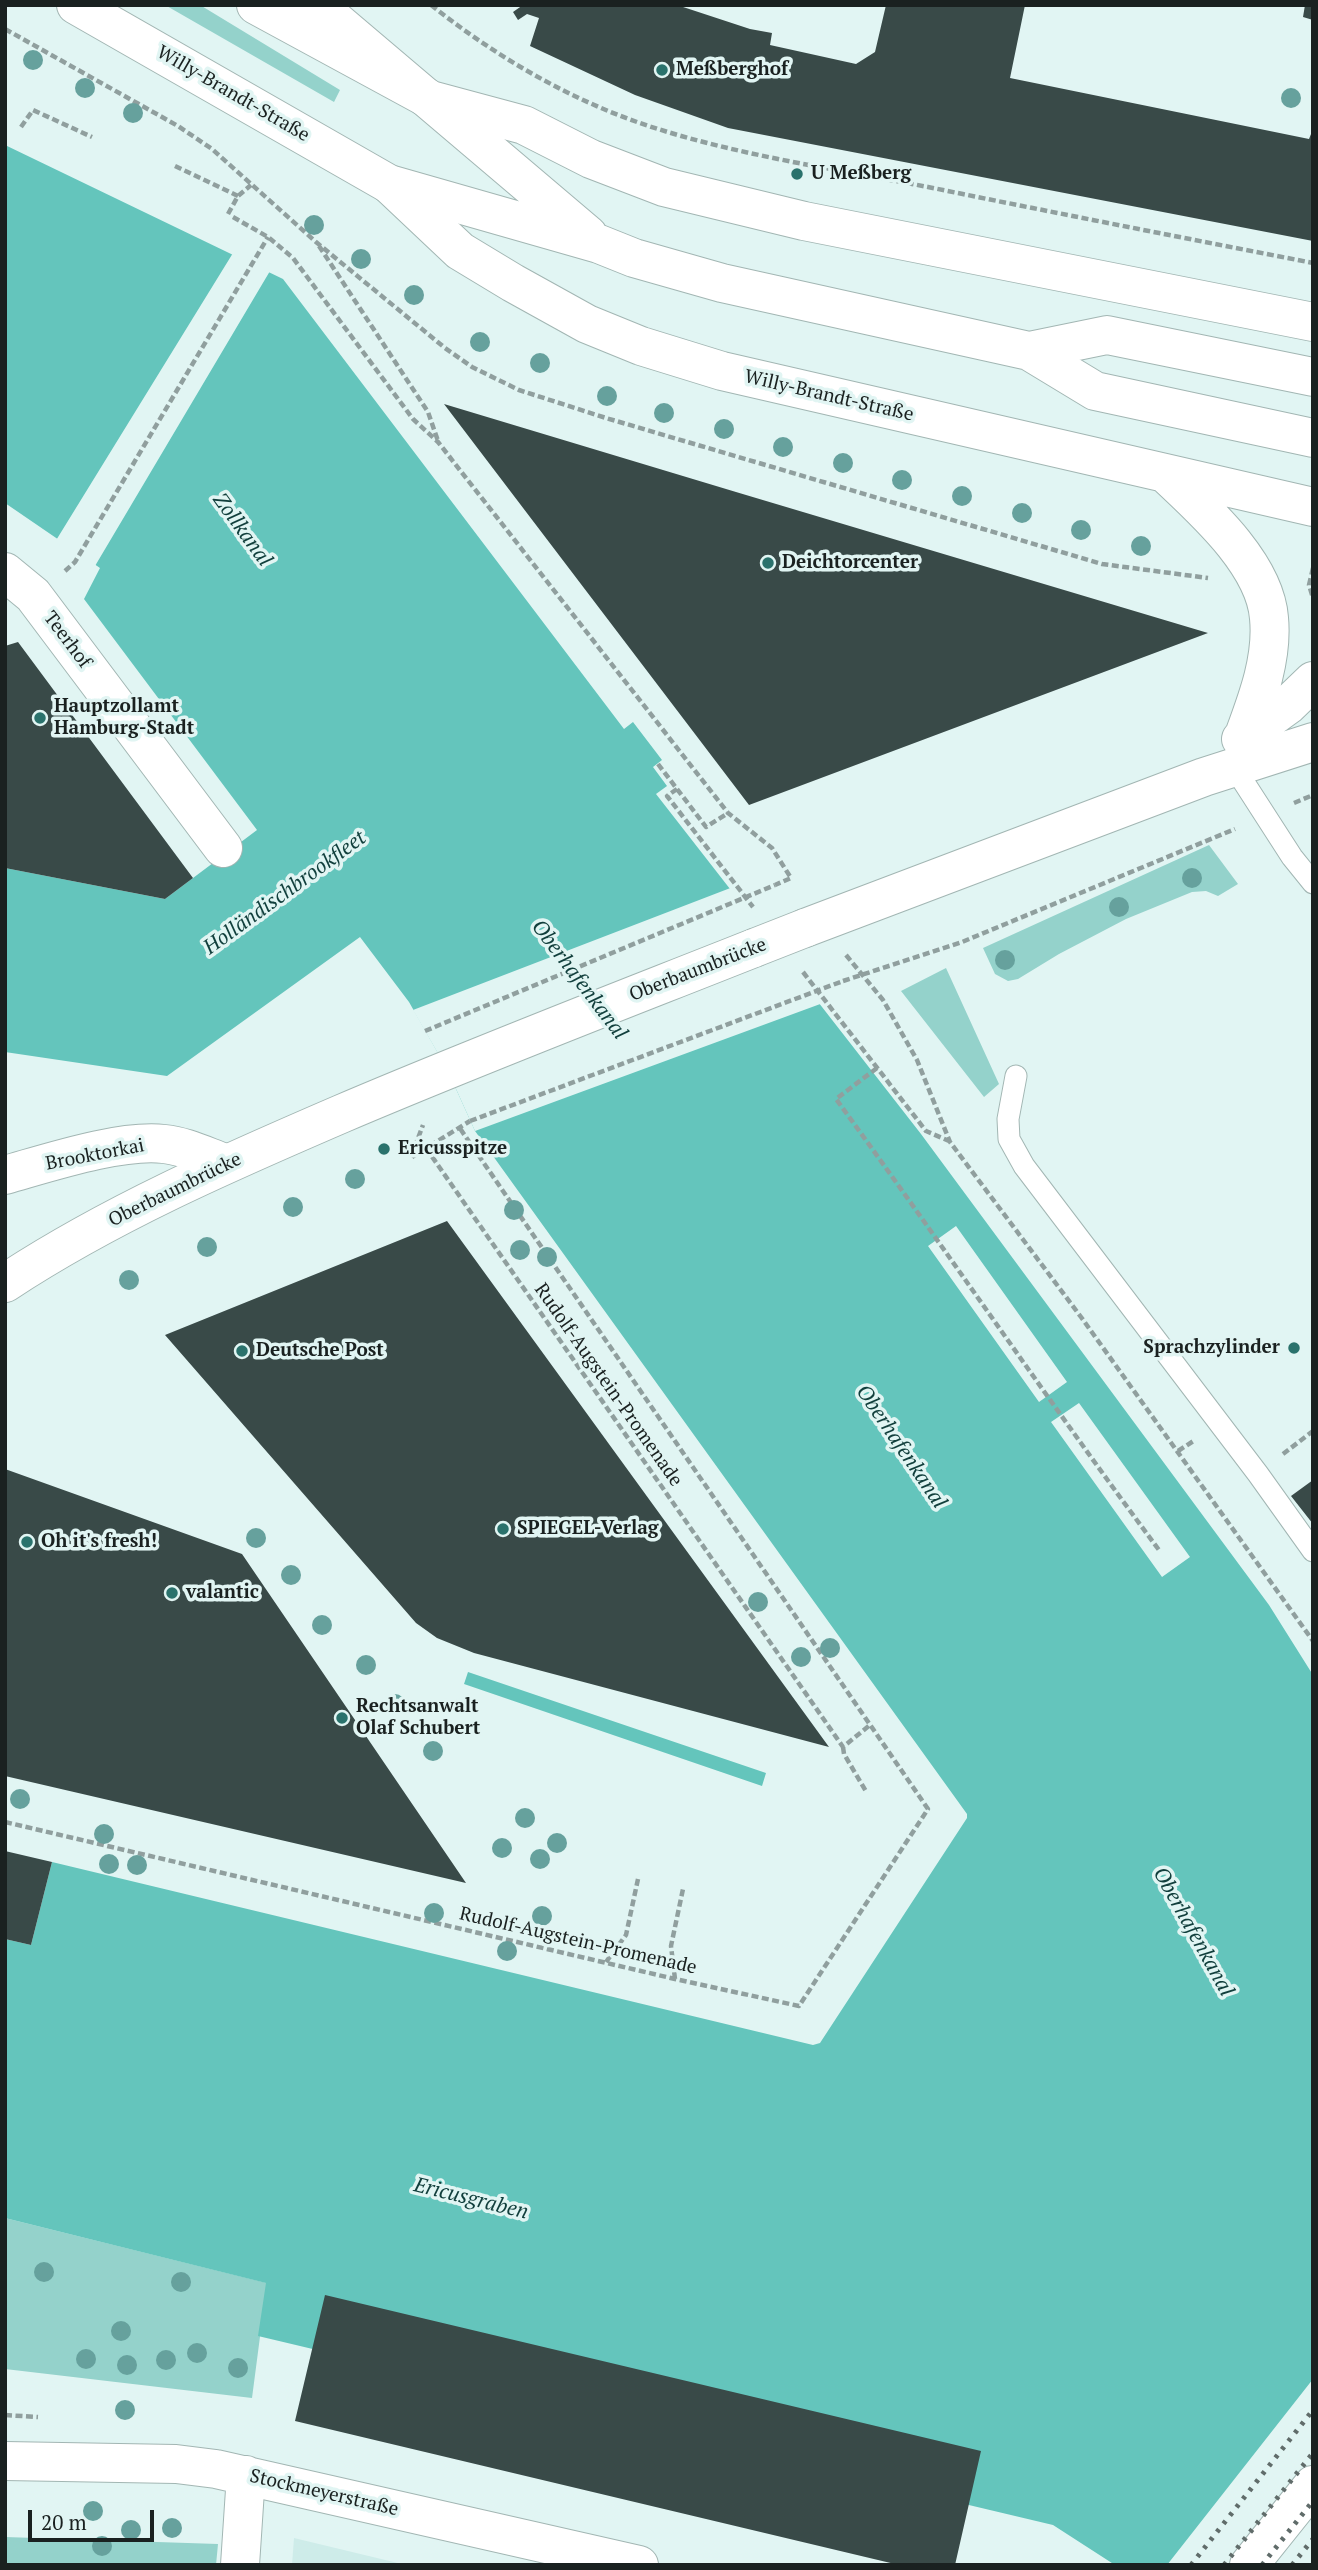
<!DOCTYPE html>
<meta charset="utf-8">
<style>
body{margin:0}
#map{position:relative;width:1318px;height:2570px;overflow:hidden;background:#e1f5f3;font-family:"PT Serif",serif}
canvas{display:block}
.frame{position:absolute;inset:0;border:7px solid #1a2120;pointer-events:none}
.scale{position:absolute;left:28px;top:2510px;width:126px;height:32px;box-sizing:border-box;border:4px solid #1a2120;border-top:0;padding-left:9px;font-size:21px;line-height:24px;white-space:nowrap;color:#1a2120;-webkit-text-stroke:5px #e1f5f3;paint-order:stroke}
</style>
<div id="map">
<canvas width="1318" height="2570"></canvas>
<div class="frame"></div>
<div class="scale">20 m</div>
</div>
<script>
const context = document.querySelector('canvas').getContext('2d');
context.lineJoin = 'round';
function fill(path, color) {
  context.fillStyle = color;
  context.fill(path, 'evenodd');
}
function strokePath(path, color, width, dash) {
  context.strokeStyle = color;
  context.lineWidth = width;
  context.lineCap = dash ? 'butt' : 'round';
  context.setLineDash(dash || []);
  context.stroke(path);
}
function write(font, color, halo, rows, align = 'center') {
  context.font = font + ' "PT Serif",serif';
  context.lineWidth = 7;
  context.setLineDash([]);
  context.textBaseline = 'middle';
  context.strokeStyle = halo;
  context.fillStyle = color;
  for (const [text, x, y, turn = 0] of rows) {
    context.save();
    context.translate(x, y);
    context.rotate((+turn || 0) * Math.PI / 180);
    context.textAlign = isNaN(turn) ? turn : align;
    if (halo) context.strokeText(text, 0, 0);
    context.fillText(text, 0, 0);
    context.restore();
  }
}
const built = new Path2D(`
 M 294,2538 L 406,2565 L 292,2565 Z`);
const green = new Path2D(`
 M 165,5 L 200,5 L 340,90 L 334,102 Z
 M 1209,845 L 1238,884 L 1218,896 L 1206,891 L 1192,892 L 1126,919 L 1059,954 L 1018,979 L 1008,981 L 995,974 L 983,948 Z
 M 946,968 L 999,1084 L 984,1097 L 901,991 Z
 M 5,2218 L 267,2283 L 252,2398 L 5,2369 Z
 M 5,2537 L 218,2544 L 216,2565 L 5,2565 Z`);
const water = new Path2D(`
 M 5,145 L 283,279 L 624,729 L 633,722 L 662,760 L 653,767 L 667,786 L 656,794 L 921,1134 L 1269,1605 L 1313,1675 L 1313,2565 L 1115,2565 L 1053,2525 L 258,2336 L 266,2283 L 5,2218 L 5,1939 L 31,1945 L 52,1862 L 813,2045 L 820,2043 L 967,1818 L 967,1814 L 475,1131 L 447,1069 L 409,1002 L 360,937 L 167,1076 L 5,1052 L 5,868 L 165,899 L 257,830 L 84,599 L 100,568 L 5,503 Z
 M 468,1672 L 766,1773 L 762,1786 L 464,1684 Z`);
const pier = new Path2D(`
 M 233,253 L 270,271 L 95,566 L 98,568 L 81,598 L 96,569 L 55,542 Z
 M 733,887 L 823,1003 L 475,1131 L 447,1069 L 413,1010 Z
 M 956,1226 L 1067,1382 L 1039,1402 L 928,1246 Z
 M 1079,1403 L 1190,1557 L 1162,1577 L 1051,1422 Z
 M 1313,2379 L 1313,2565 L 1167,2565 Z`);
const building = new Path2D(`
 M 523,5 L 677,5 L 750,29 L 772,33 L 770,45 L 856,64 L 875,52 L 886,5 L 1025,5 L 1010,78 L 1309,139 L 1313,129 L 1313,241 L 728,128 L 635,95 L 530,46 L 539,18 L 527,14 L 518,20 L 513,12 Z
 M 1305,5 L 1313,5 L 1313,20 L 1303,17 Z
 M 444,404 L 736,492 L 1208,633 L 749,805 Z
 M 18,642 L 193,878 L 165,899 L 5,868 L 5,646 Z
 M 447,1221 L 829,1747 L 474,1653 L 437,1638 L 416,1623 L 165,1335 Z
 M 5,1469 L 242,1554 L 466,1883 L 5,1776 Z
 M 1313,1480 L 1313,1524 L 1291,1496 Z
 M 5,1851 L 52,1862 L 31,1945 L 5,1939 Z
 M 325,2295 L 981,2451 L 955,2565 L 899,2565 L 295,2421 Z`);
const path = new Path2D(`
 M 431,5 C 499,59 575,103 658,129 C 743,156 840,170 928,187 C 1056,213 1184,238 1313,263
 M 5,29 L 178,126 L 212,149 L 316,242 L 445,348 L 472,367 L 519,390 L 606,418 L 1102,564 L 1208,578
 M 21,127 L 33,110 L 92,137
 M 175,166 L 238,196
 M 228,214 L 238,196 L 251,185
 M 233,217 L 268,237 L 293,258 L 413,419 L 438,442 L 728,813 L 772,848 L 791,878 L 775,885
 M 319,246 L 428,412 L 438,441
 M 1313,568 L 1309,585 L 1313,598
 M 65,571 L 75,562 L 268,237
 M 658,764 L 706,827 L 728,813
 M 677,789 L 667,796 L 753,907
 M 1294,803 L 1313,795
 M 846,955 L 883,1000 L 917,1060 L 950,1142 L 1081,1317 L 1313,1641
 M 803,972 L 926,1131 L 949,1141
 M 843,981 L 962,942 L 1235,829
 M 877,1068 L 836,1099 C 945,1248 1048,1401 1159,1550
 M 426,1148 L 843,1747 L 870,1725
 M 411,1157 L 423,1125
 M 412,1157 L 470,1121
 M 1178,1451 L 1195,1440
 M 1283,1454 L 1313,1431
 M 843,1747 L 844,1754 L 867,1793
 M 5,1822 L 675,1979 L 799,2006 L 928,1809 L 459,1127
 M 606,1962 L 626,1935 L 638,1879
 M 675,1979 L 671,1946 L 683,1889
 M 5,2415 L 38,2417`);
const lane = new Path2D(`
 M 1234,767 L 1292,857 L 1313,883
 M 1016,1076 L 1008,1119 L 1009,1139 L 1024,1166 L 1258,1474 L 1313,1551`);
const street = new Path2D(`
 M 5,572 L 33,595 L 223,848
 M 5,1175 C 48,1163 120,1139 164,1144 C 185,1146 205,1156 225,1163
 M 5,2461 L 176,2464 L 216,2469 L 639,2565
 M 240,2565 L 246,2475
 M 1249,2565 L 1313,2485`);
const secondary = new Path2D(`
 M 256,5 L 431,100 L 524,125 L 591,159 L 664,187 L 804,221 L 1313,322
 M 389,184 L 460,251 L 513,283 L 587,324 L 641,346 L 722,371 L 1313,507
 M 1168,476 C 1204,510 1265,564 1269,618 C 1273,659 1257,700 1243,738
 M 1241,739 L 1288,705 L 1313,681
 M 805,928 L 1204,777 L 1313,742
 M 5,1283 C 110,1214 225,1164 341,1114 C 477,1056 615,1003 754,948`);
const primary = new Path2D(`
 M 76,5 L 389,184 L 599,244 L 634,258 L 722,283 L 1029,351 L 1095,391 L 1313,438
 M 317,5 L 588,235
 M 1029,351 L 1107,335 L 1313,377`);
const rail = new Path2D(`
 M 1191,2565 L 1313,2410
 M 1224,2565 L 1313,2453
 M 1262,2565 L 1313,2501
 M 1292,2565 L 1313,2539`);
const pathBridge = new Path2D(`
 M 425,1031 L 775,885
 M 470,1121 L 843,981`);
const secondaryBridge = new Path2D(`
 M 754,948 L 805,928`);
const trees = [
 [33,60],
 [85,88],
 [1291,98],
 [133,113],
 [314,225],
 [361,259],
 [414,295],
 [480,342],
 [540,363],
 [607,396],
 [664,413],
 [724,429],
 [783,447],
 [843,463],
 [902,480],
 [962,496],
 [1022,513],
 [1081,530],
 [1141,546],
 [1192,878],
 [1119,907],
 [1005,960],
 [355,1179],
 [293,1207],
 [514,1210],
 [207,1247],
 [520,1250],
 [547,1257],
 [129,1280],
 [256,1538],
 [291,1575],
 [758,1602],
 [322,1625],
 [830,1648],
 [801,1657],
 [366,1665],
 [395,1704],
 [433,1751],
 [20,1799],
 [525,1818],
 [104,1834],
 [557,1843],
 [502,1848],
 [540,1859],
 [109,1864],
 [137,1865],
 [434,1913],
 [542,1916],
 [507,1951],
 [44,2272],
 [181,2282],
 [121,2331],
 [197,2353],
 [86,2359],
 [166,2360],
 [127,2365],
 [238,2368],
 [125,2410],
 [93,2511],
 [172,2528],
 [131,2530],
 [102,2546]
];
const markers = [
 [662,70,7,"#2a726c"],
 [797,174,7,"#2a726c"],
 [768,563,7,"#2a726c"],
 [40,718,7,"#2a726c"],
 [384,1149,7,"#2a726c"],
 [1294,1348,7,"#2a726c"],
 [242,1351,7,"#2a726c"],
 [503,1529,7,"#2a726c"],
 [27,1542,7,"#2a726c"],
 [172,1593,7,"#2a726c"],
 [342,1718,7,"#2a726c"]
];
const poiNames = [
 ["Meßberghof",676,70],
 ["U Meßberg",811,174],
 ["Deichtorcenter",782,563],
 ["Hauptzollamt",54,707],
 ["Hamburg-Stadt",54,729],
 ["Ericusspitze",398,1149],
 ["Sprachzylinder",1280,1348,"right"],
 ["Deutsche Post",256,1351],
 ["SPIEGEL-Verlag",517,1529],
 ["Oh it's fresh!",41,1542],
 ["valantic",186,1593],
 ["Rechtsanwalt",356,1707],
 ["Olaf Schubert",356,1729]
];
const streetNames = [
 ["Willy-Brandt-Straße",233,94,30],
 ["Willy-Brandt-Straße",829,396,13],
 ["Teerhof",67,640,53],
 ["Oberbaumbrücke",698,970,-21],
 ["Brooktorkai",95,1155,-11],
 ["Oberbaumbrücke",175,1190,-26],
 ["Rudolf-Augstein-Promenade",608,1385,55],
 ["Rudolf-Augstein-Promenade",578,1941,13],
 ["Stockmeyerstraße",324,2493,13]
];
const waterNames = [
 ["Zollkanal",242,530,54],
 ["Holländischbrookfleet",285,893,-36],
 ["Oberhafenkanal",579,980,53],
 ["Oberhafenkanal",901,1447,56],
 ["Oberhafenkanal",1193,1932,61],
 ["Ericusgraben",471,2199,14]
];
fill(built, '#ceece9');
fill(green, '#94d2cb');
fill(water, '#64c5bc');
fill(pier, '#e1f5f3');
fill(building, '#394a48');
strokePath(lane, '#a2b6b3', 23);
strokePath(street, '#a2b6b3', 40);
strokePath(secondary, '#a2b6b3', 40);
strokePath(primary, '#a2b6b3', 40);
strokePath(path, '#909f9e', 4.5, [7, 3.5]);
strokePath(lane, '#fff', 21);
strokePath(street, '#fff', 38);
strokePath(secondary, '#fff', 38);
strokePath(primary, '#fff', 38);
strokePath(rail, '#606c6a', 5, [3.5, 7]);
strokePath(secondaryBridge, '#a2b6b3', 40, []);
strokePath(pathBridge, '#909f9e', 4.5, [7, 3.5]);
strokePath(secondaryBridge, '#fff', 38);
context.fillStyle = '#66a19d';
for (const [x, y] of trees) {
  context.beginPath();
  context.arc(x, y, 10, 0, 2 * Math.PI);
  context.fill();
}
for (const [x, y, r, color] of markers) {
  const dot = new Path2D();
  dot.arc(x, y, r, 0, 2 * Math.PI);
  context.fillStyle = color;
  context.fill(dot);
  strokePath(dot, '#e1f5f3', 2.5);
}
write('bold 19px', '#1a2120', '#e1f5f3', poiNames, 'left');
write('19px', '#1a2120', '#e1f5f3', streetNames);
write('italic 21px', '#113f3c', '#e1f5f3', waterNames);
</script>
